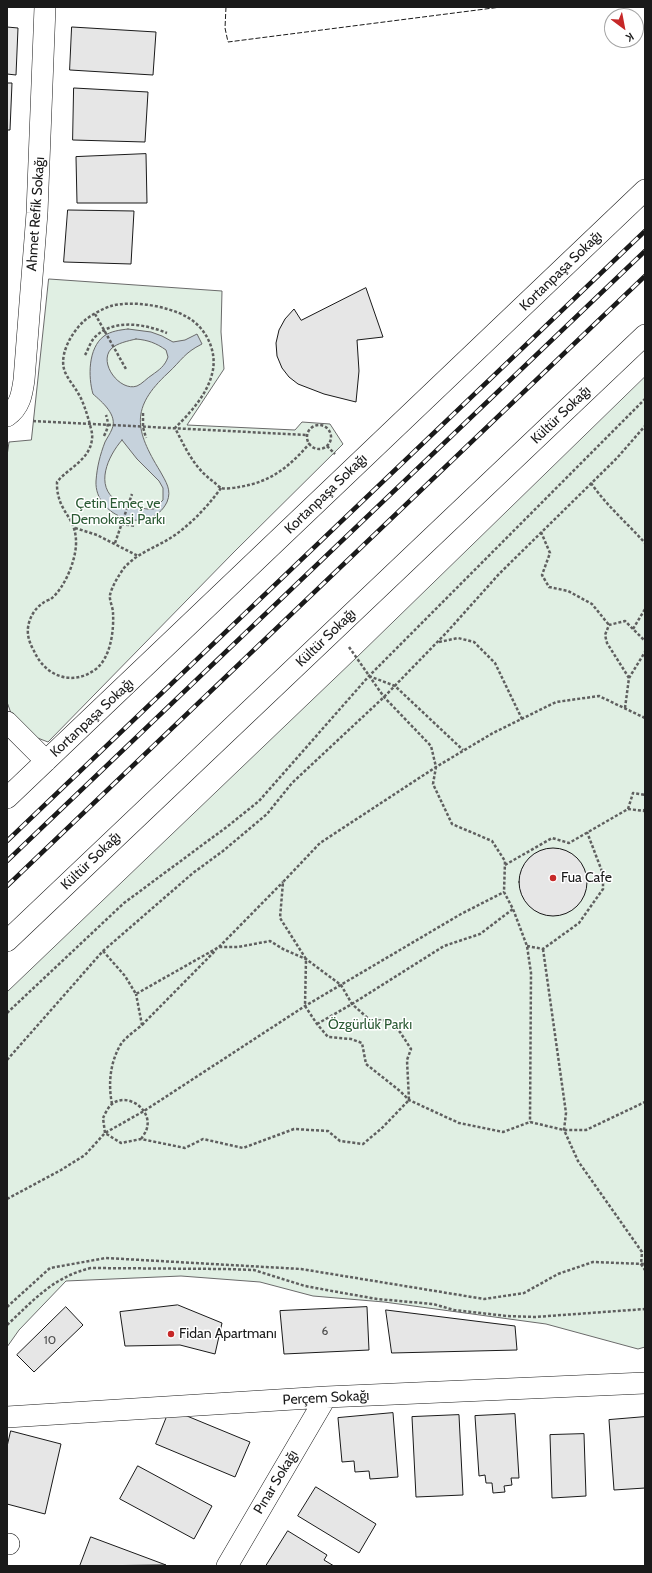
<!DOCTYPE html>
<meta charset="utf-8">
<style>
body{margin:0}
#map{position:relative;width:652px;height:1573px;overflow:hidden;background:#fff;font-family:Cabin,sans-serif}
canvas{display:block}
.frame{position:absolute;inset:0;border:8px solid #1a1a1a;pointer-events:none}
.north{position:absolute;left:604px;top:8px;width:40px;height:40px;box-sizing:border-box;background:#fff;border:1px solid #a3a3a3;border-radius:50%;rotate:148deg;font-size:11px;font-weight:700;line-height:16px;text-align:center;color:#1a1a1a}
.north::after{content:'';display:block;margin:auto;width:14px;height:18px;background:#c62828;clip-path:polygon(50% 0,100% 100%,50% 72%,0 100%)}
</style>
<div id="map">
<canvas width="652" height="1573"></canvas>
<div class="frame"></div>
<div class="north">K</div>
</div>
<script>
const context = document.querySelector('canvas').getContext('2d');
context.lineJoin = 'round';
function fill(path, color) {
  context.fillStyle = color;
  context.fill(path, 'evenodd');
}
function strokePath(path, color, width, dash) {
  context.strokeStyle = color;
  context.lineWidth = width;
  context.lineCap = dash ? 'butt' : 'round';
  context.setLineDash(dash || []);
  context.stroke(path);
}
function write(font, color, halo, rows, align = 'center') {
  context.font = font + ' Cabin,sans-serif';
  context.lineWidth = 3;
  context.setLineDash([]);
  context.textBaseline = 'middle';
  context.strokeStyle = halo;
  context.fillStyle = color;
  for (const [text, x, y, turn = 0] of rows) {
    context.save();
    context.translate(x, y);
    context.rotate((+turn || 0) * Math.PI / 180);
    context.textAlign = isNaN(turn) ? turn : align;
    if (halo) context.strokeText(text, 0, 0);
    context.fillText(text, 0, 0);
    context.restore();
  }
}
const green = new Path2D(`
 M 49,279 L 222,291 L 221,332 L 224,369 L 187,425 L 295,430 L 302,422 L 330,424 L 343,444 L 234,552 L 48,742 L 17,730 L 7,702 L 7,456 L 9,442 L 31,440 Z
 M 645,377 L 645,1347 L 638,1349 L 546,1324 L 384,1302 L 313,1296 L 260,1282 L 181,1276 L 66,1281 L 19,1330 L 7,1347 L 7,992 L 356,658 Z`);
const water = new Path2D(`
 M 128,329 L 151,332 L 162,336 L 173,342 L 185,340 L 197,334 L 202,344 C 184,353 182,360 168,373 C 130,408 135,430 160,471 C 166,482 172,490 167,502 C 150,537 94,517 96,481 C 97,467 100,455 105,442 C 107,438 110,434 112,429 C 118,415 102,402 93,394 C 88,377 88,348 104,336 C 111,331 120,330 128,329 ZM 136,339 C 148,340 156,343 166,350 L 168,357 C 165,366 159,370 152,375 C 147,378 142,384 137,386 C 120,392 98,363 111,349 C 117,343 128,341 136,339 ZM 122,440 L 137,459 L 159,481 L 163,488 L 163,500 L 154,509 C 145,510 140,507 132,505 C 127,503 122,504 117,501 C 94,486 108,456 122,440 Z`);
const building = new Path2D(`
 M 7,27 L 18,28 L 16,75 L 7,74 Z
 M 72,27 L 156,32 L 153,75 L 70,70 Z
 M 7,83 L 12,83 L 10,130 L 7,130 Z
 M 74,88 L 148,92 L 145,142 L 73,140 Z
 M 146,154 L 147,203 L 77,203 L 76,157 Z
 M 68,210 L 134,211 L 131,264 L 64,262 Z
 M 366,288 L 383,337 L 357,340 L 359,371 L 356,402 L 324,394 L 298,384 L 289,377 L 282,368 L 277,356 L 276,343 L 279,330 L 285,319 L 294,309 L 301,320 Z
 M519 882a34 34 0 1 1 68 0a34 34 0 1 1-68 0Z
 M 178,1305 L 222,1323 L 215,1354 L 180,1345 L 125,1346 L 120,1312 Z
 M 66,1307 L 83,1325 L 34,1372 L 17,1355 Z
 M 367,1307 L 369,1350 L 284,1354 L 280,1311 Z
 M 386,1310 L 515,1326 L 517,1350 L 392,1353 Z
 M 170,1409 L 250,1442 L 235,1477 L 156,1444 Z
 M 393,1413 L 398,1477 L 370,1479 L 369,1471 L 355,1472 L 354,1461 L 342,1462 L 338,1418 Z
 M 515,1414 L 519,1478 L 511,1478 L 512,1485 L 504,1486 L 505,1492 L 493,1493 L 492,1483 L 486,1483 L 485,1475 L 479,1476 L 475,1416 Z
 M 459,1415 L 463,1495 L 416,1497 L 412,1417 Z
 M 645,1417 L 645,1488 L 614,1490 L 609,1420 Z
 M 11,1431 L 61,1444 L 45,1514 L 7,1504 L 7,1447 Z
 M 584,1434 L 586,1496 L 552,1498 L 550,1435 Z
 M 138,1466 L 212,1506 L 194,1539 L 120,1499 Z
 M 316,1487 L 376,1524 L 359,1553 L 298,1516 Z
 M 288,1531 L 327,1555 L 324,1560 L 334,1566 L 266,1566 Z
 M 91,1537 L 166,1565 L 80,1566 Z`);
const path = new Path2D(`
 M 95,314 L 126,369
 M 85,355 C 88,350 90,343 94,338 C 113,318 145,324 167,333
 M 143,413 L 143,427 L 146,438
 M 33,421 L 307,435
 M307 437a12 12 0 1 1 24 0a12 12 0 1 1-24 0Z
 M 104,436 C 108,428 109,424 106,415
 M 327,446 L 335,454
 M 591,483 C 606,505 627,523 645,543
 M 221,488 C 208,506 193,522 175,535 C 158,547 138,552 124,568 C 119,575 112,586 110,595 C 109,600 113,607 113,613 C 114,630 111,657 96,669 C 72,687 45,676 34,651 C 30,644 27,636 28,628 C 29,618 35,608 43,603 C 45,601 49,600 51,599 C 65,587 75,562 76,545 C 77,519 62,515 58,494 C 57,491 57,486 57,482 C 68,468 90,460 92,439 C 93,433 90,426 89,421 C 86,411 83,401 78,393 C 74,386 68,379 65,372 C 58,355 72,332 84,321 C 91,315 102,309 111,306 C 132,300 168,306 187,317 C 207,328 218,353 212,374 C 207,395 189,414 175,428 C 186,449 194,468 214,482 C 216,484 219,487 221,488 C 226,489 234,488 239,487 C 271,482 289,467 310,443
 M 107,519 L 121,524 L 136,526
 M 75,528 L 97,535 L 138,556
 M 541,532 L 550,553 L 542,575 L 549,587 L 568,591 L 592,604 L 609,625
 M 115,543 L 132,494
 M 633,629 L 645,609
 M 439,642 L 458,638 L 474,642 L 495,663 L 522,719
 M 349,647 L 384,697 L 431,746 L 436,767 L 433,784 L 452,824 L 492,841 L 505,861 L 504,892 L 513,909 L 527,946 L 531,973 L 530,1122
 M 369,676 L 395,686 L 463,750
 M 629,678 L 607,643 L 605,635 L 609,625 L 625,621 L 645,641
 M 625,708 L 629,678 L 645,652
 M 645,718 L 599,696 L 556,702 L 493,733 L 436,767 L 320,843 L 283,882 L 280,918 L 306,959 L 305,1006 L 317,1024 L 328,1037 L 351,1039 L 362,1043 L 366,1064 L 400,1091 L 409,1100 L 459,1123 L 503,1132 L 530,1122 L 564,1130 L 586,1130 L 645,1102
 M 628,809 L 633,793 L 645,795
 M 505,865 L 552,838 L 569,843 L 628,809 L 644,811 L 645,808
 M 527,946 L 543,949 L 579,923 L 603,889 L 603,874 L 587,832
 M 219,947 L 283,882
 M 543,949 L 566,1113 L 564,1130 L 578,1161 L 642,1252 L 641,1264 L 645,1270
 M 103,951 L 125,976 L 136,994 L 219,947 L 238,947 L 270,941 L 283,949 L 306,959 L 341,985 L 352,1004 L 371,1021 L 387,1020 L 400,1032 L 411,1049 L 407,1060 L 409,1100 L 382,1128 L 363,1144 L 340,1141 L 328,1131 L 294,1129 L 243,1148 L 203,1139 L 185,1148 L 141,1139 L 121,1143 L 105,1133 L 103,1118 C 105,1114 108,1107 112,1104 C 127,1092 152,1109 147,1128 C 146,1132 143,1136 141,1139
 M 7,1013 L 124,903 L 228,826 L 259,801 L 369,676 L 645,399
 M 317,1024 L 352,1004 L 444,946 L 480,934 L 513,909
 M 142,1025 L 216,950
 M 7,1060 L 103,951 L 193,873 L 223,851 L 267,814 L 292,783 L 384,697 L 447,632 L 499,574 L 617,458 L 645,426
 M 112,1104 C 108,1084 110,1062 121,1044 C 126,1037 136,1030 142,1025 L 136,994
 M 7,1199 L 61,1170 L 85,1155 L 105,1133 L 144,1111 L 305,1006 L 461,914 L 504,892
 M 7,1307 L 50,1268 L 106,1258 L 301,1269 L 484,1299 L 524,1293 L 558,1274 L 593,1262 L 645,1264
 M 7,1325 C 34,1300 53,1277 91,1268 L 227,1269 L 254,1270 L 305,1286 L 343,1293 L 377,1299 L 433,1304 L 454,1310 L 507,1316 L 535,1317 L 645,1309`);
const minor = new Path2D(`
 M 7,416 C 20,407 22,394 24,380 L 37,213 L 45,7
 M 7,722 L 46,761
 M 7,798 L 645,190
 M 7,941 L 645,335
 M 7,1417 L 326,1397 L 645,1383
 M 7,1544 L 9,1544
 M 227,1566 L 326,1397`);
const rail = new Path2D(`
 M 7,841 L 645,231
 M 7,861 L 645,251
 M 7,886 L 645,276`);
const fence = new Path2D(`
 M 226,7 L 225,28 L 228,42 L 501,7`);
const markers = [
 [553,878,4,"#c62828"],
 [171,1334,4,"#c62828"]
];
const numberNames = [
 ["6",325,1331],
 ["10",50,1340]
];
const streetNames = [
 ["Ahmet Refik Sokağı",36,214,-86],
 ["Kortanpaşa Sokağı",561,271,-44],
 ["Kültür Sokağı",561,415,-44],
 ["Kortanpaşa Sokağı",326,494,-44],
 ["Kültür Sokağı",326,638,-44],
 ["Kortanpaşa Sokağı",92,718,-43],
 ["Kültür Sokağı",91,861,-44],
 ["Perçem Sokağı",326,1398,-3],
 ["Pınar Sokağı",276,1482,-59]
];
const parkNames = [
 ["Çetin Emeç ve",118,504],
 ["Demokrasi Parkı",118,520],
 ["Özgürlük Parkı",370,1025]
];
const poiNames = [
 ["Fua Cafe",561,878],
 ["Fidan Apartmanı",179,1334]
];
fill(green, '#e0efe3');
strokePath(green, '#6a6a6a', 1);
fill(water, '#c6d2dc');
strokePath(water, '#6a6a6a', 1);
fill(building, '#e6e6e6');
strokePath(building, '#1a1a1a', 1);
strokePath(minor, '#1a1a1a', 22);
strokePath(path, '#5f5f5f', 2.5, [3, 2]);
strokePath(minor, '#fff', 21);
strokePath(rail, '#1a1a1a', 4.5);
strokePath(rail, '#fff', 3, [9]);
strokePath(fence, '#1a1a1a', 1, [5, 2]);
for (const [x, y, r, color] of markers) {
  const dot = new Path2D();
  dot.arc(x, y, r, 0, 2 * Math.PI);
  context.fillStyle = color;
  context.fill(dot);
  strokePath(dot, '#fff', 1.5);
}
write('12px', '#4d4d4d', null, numberNames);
write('14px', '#1a1a1a', '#fff', streetNames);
write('14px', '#2b5a34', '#fff', parkNames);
write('14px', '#1a1a1a', '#fff', poiNames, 'left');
</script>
